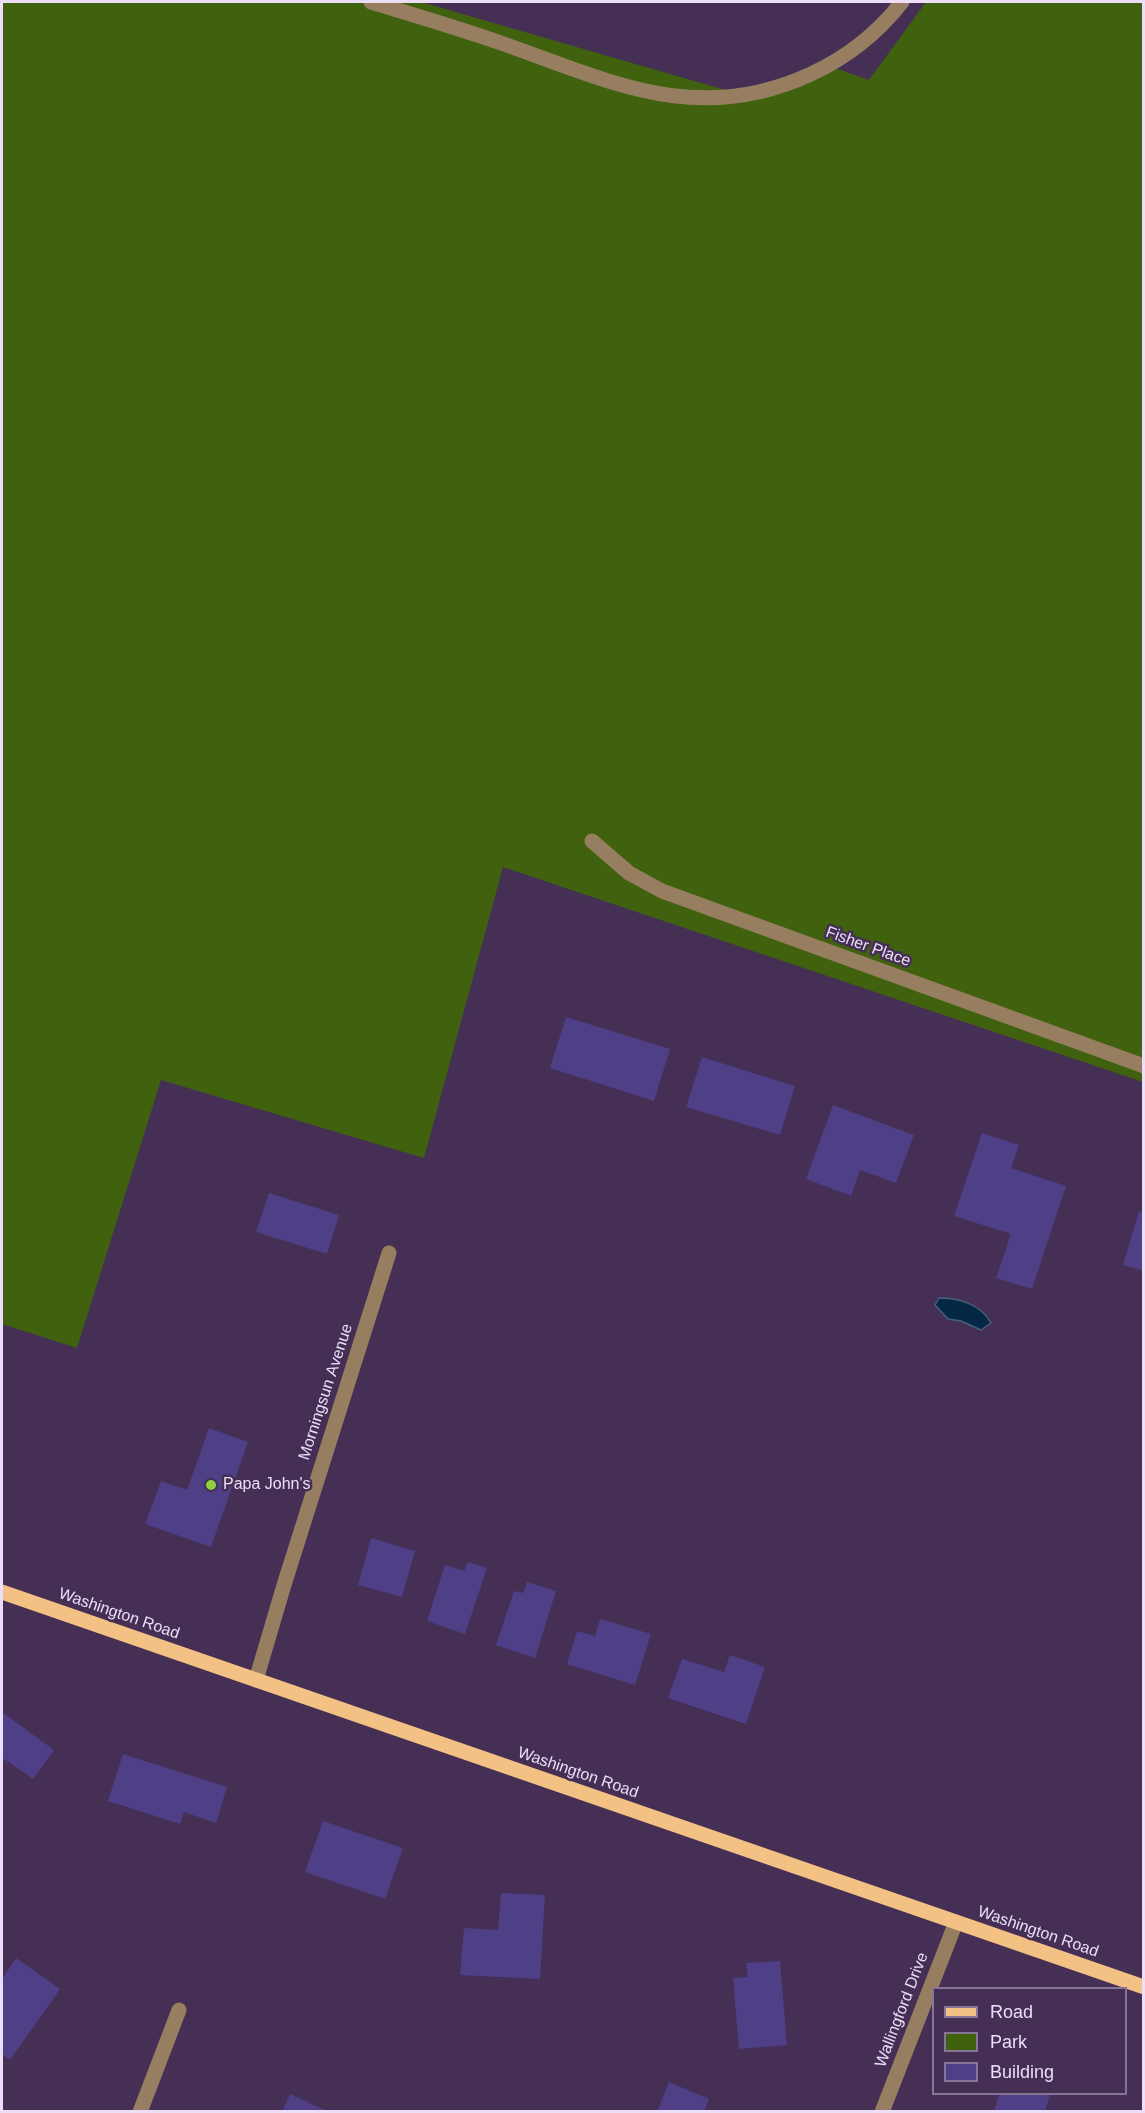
<!DOCTYPE html>
<style>
body{margin:0}
#map{position:relative;width:1145px;height:2113px;overflow:hidden;background:#452f55;font-family:Helvetica,sans-serif}
canvas{display:block}
.frame{position:absolute;inset:0;border:3px solid #ebdef6;pointer-events:none}
.legend{position:absolute;left:932px;top:1987px;width:195px;height:108px;box-sizing:border-box;background:#452f55;border:2px solid #877595;margin:0;padding:8px 10px;list-style:none;font-size:18px;color:#ebdef6}
.legend li{display:flex;align-items:center;gap:12px;height:30px}
.legend b{width:30px;border:2px solid #877595}
</style>
<div id="map">
<canvas width="1145" height="2113"></canvas>
<div class="frame"></div>
<ul class="legend">
<li><b style="height:8px;background:#f4c184"></b>Road</li>
<li><b style="height:16px;background:#40620f"></b>Park</li>
<li><b style="height:16px;background:#4e3f87"></b>Building</li>
</ul>
</div>
<script>
const context = document.querySelector('canvas').getContext('2d');
context.lineJoin = 'round';
function fill(path, color) {
  context.fillStyle = color;
  context.fill(path, 'evenodd');
}
function strokePath(path, color, width, dash) {
  context.strokeStyle = color;
  context.lineWidth = width;
  context.lineCap = dash ? 'butt' : 'round';
  context.setLineDash(dash || []);
  context.stroke(path);
}
function write(font, color, halo, rows, align = 'center') {
  context.font = font + ' Helvetica,sans-serif';
  context.lineWidth = 5;
  context.setLineDash([]);
  context.textBaseline = 'middle';
  context.strokeStyle = halo;
  context.fillStyle = color;
  for (const [text, x, y, turn = 0] of rows) {
    context.save();
    context.translate(x, y);
    context.rotate((+turn || 0) * Math.PI / 180);
    context.textAlign = isNaN(turn) ? turn : align;
    if (halo) context.strokeText(text, 0, 0);
    context.fillText(text, 0, 0);
    context.restore();
  }
}
const green = new Path2D(`
 M 2,2 L 421,2 L 746,96 L 829,66 L 869,80 L 926,2 L 1143,2 L 1143,1082 L 503,867 L 424,1158 L 161,1080 L 77,1348 L 2,1324 Z`);
const water = new Path2D(`
 M 939,1298 C 958,1298 981,1304 991,1323 L 981,1330 L 961,1321 L 948,1319 L 935,1305 Z`);
const building = new Path2D(`
 M 566,1017 L 670,1049 L 654,1101 L 550,1068 Z
 M 702,1057 L 795,1086 L 780,1135 L 686,1107 Z
 M 833,1105 L 914,1135 L 896,1183 L 860,1170 L 851,1196 L 806,1179 Z
 M 982,1133 L 1019,1145 L 1011,1168 L 1066,1186 L 1032,1289 L 996,1278 L 1011,1234 L 954,1216 Z
 M 269,1193 L 339,1215 L 327,1254 L 256,1232 Z
 M 1139,1211 L 1144,1212 L 1144,1271 L 1123,1265 Z
 M 209,1428 L 248,1442 L 211,1547 L 145,1524 L 161,1481 L 187,1490 Z
 M 371,1538 L 415,1551 L 402,1597 L 358,1585 Z
 M 468,1562 L 487,1568 L 465,1634 L 427,1621 L 445,1565 L 464,1571 Z
 M 527,1582 L 556,1591 L 535,1658 L 496,1645 L 514,1591 L 523,1593 Z
 M 600,1619 L 651,1634 L 635,1685 L 567,1664 L 577,1631 L 595,1636 Z
 M 730,1655 L 765,1667 L 746,1724 L 668,1698 L 682,1659 L 724,1672 Z
 M 2,1712 L 54,1750 L 33,1779 L 4,1759 L 2,1763 Z
 M 123,1754 L 227,1787 L 216,1823 L 184,1812 L 180,1824 L 108,1801 Z
 M 323,1821 L 403,1848 L 385,1899 L 305,1872 Z
 M 501,1893 L 545,1895 L 540,1979 L 460,1975 L 464,1928 L 498,1930 Z
 M 16,1958 L 60,1989 L 10,2060 L 2,2054 L 2,1979 Z
 M 780,1961 L 787,2045 L 739,2049 L 733,1978 L 748,1977 L 746,1963 Z
 M 669,2082 L 709,2099 L 704,2112 L 657,2112 Z
 M 290,2094 L 329,2112 L 282,2112 Z
 M 999,2094 L 1050,2094 L 1045,2112 L 994,2112 Z`);
const minor = new Path2D(`
 M 371,2 C 414,15 458,28 501,43 C 609,81 697,127 811,74 C 848,57 877,34 902,2
 M 592,841 L 629,873 L 662,891 L 1144,1066
 M 256,1680 L 284,1585 L 389,1253
 M 140,2112 L 179,2010
 M 882,2112 L 956,1922`);
const major = new Path2D(`
 M 2,1592 L 1144,1987`);
const markers = [
 [211,1485,6,"#90cd41"]
];
const streetNames = [
 ["Fisher Place",868,947,20],
 ["Morningsun Avenue",326,1392,-72],
 ["Washington Road",119,1614,19],
 ["Washington Road",578,1773,19],
 ["Washington Road",1038,1932,19],
 ["Wallingford Drive",902,2010,-69]
];
const poiNames = [
 ["Papa John's",223,1485]
];
fill(green, '#40620f');
fill(water, '#052746');
strokePath(water, '#4a5e7b', 1.5);
fill(building, '#4e3f87');
strokePath(minor, '#977e61', 15);
strokePath(major, '#f4c184', 15);
for (const [x, y, r, color] of markers) {
  const dot = new Path2D();
  dot.arc(x, y, r, 0, 2 * Math.PI);
  context.fillStyle = color;
  context.fill(dot);
  strokePath(dot, '#452f55', 2);
}
write('16px', '#ebdef6', '#452f55', streetNames);
write('16px', '#ebdef6', '#452f55', poiNames, 'left');
</script>
